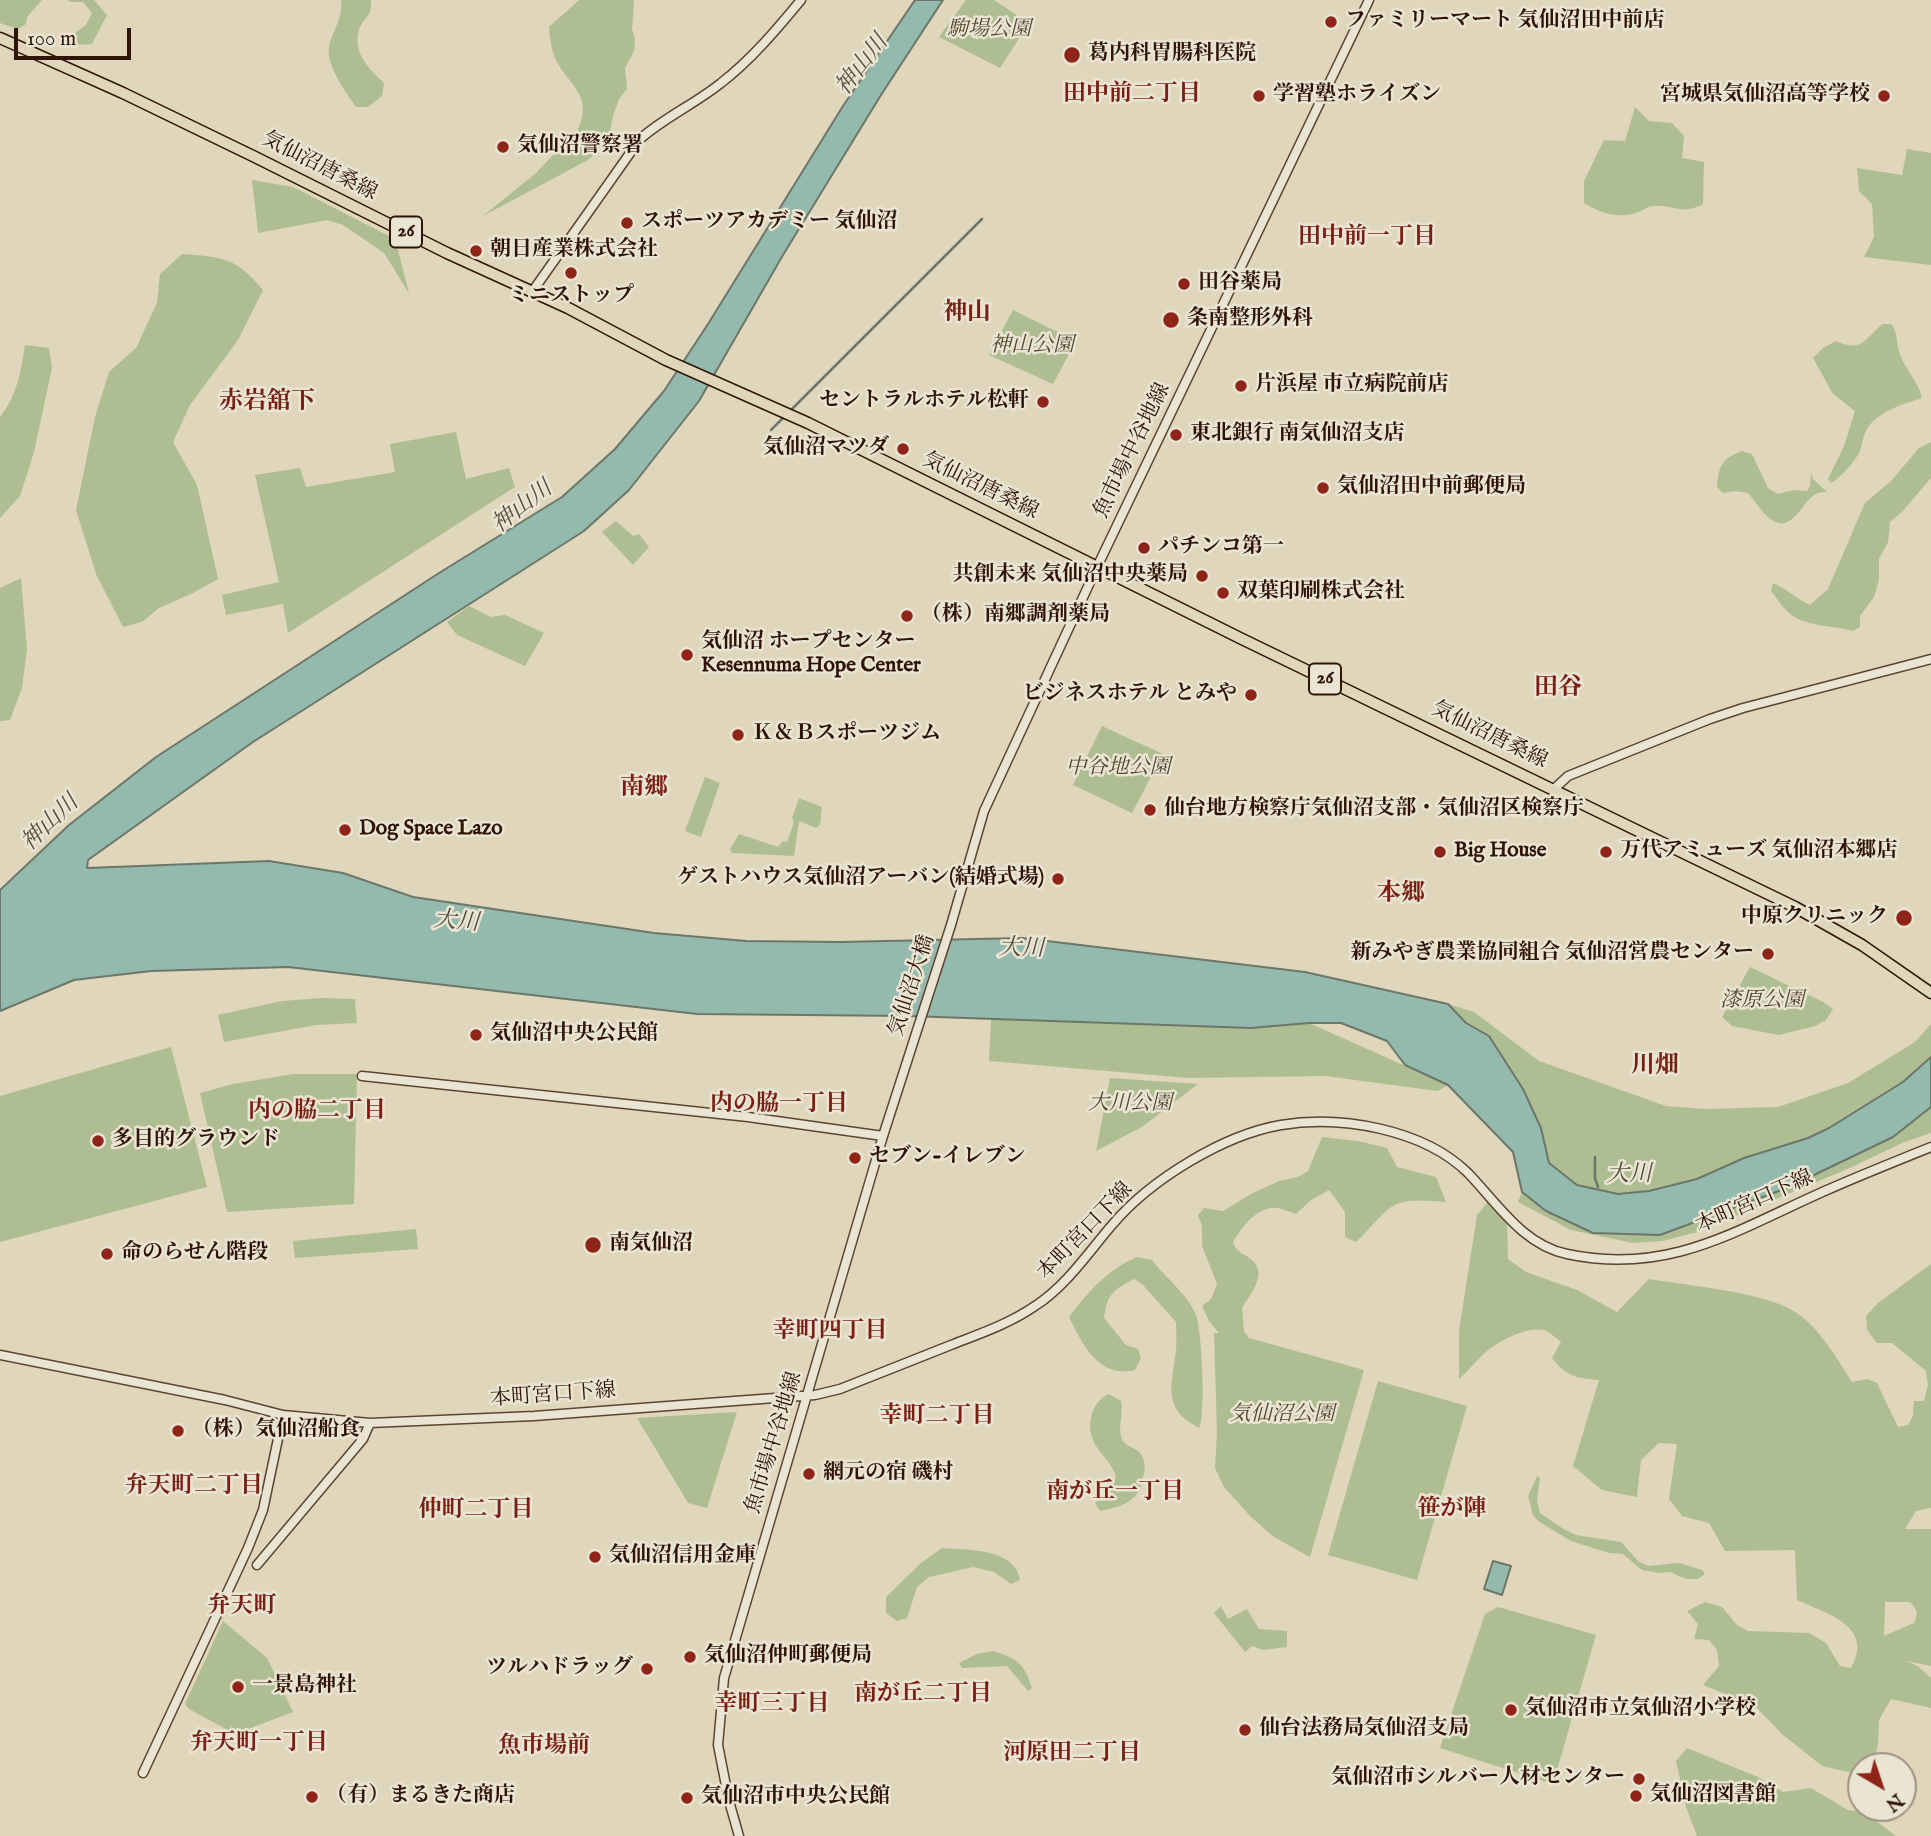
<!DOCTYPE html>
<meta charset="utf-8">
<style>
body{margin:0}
#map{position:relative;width:1931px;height:1836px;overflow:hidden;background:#dfd6bb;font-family:"IM FELL English",serif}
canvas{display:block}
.north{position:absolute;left:1847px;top:1752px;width:70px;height:70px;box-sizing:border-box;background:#eae4d3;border:2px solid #a09180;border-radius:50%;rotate:141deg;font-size:19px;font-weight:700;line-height:28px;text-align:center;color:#301403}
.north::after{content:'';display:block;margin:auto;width:24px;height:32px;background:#8f2418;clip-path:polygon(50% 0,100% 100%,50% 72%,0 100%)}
.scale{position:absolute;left:14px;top:28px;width:117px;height:32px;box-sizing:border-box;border:4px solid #301403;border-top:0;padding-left:9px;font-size:21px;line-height:24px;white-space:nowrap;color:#301403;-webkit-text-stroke:5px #eae4d3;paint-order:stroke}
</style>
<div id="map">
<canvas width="1931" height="1836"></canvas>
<div class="north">N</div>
<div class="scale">100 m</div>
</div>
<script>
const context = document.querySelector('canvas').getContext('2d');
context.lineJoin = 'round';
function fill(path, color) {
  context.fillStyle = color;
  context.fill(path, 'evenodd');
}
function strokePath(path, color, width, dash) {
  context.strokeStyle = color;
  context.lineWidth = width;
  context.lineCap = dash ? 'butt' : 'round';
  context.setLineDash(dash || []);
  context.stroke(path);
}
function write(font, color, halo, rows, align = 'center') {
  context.font = font + ' "IM FELL English","Noto Serif JP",serif';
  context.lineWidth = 5;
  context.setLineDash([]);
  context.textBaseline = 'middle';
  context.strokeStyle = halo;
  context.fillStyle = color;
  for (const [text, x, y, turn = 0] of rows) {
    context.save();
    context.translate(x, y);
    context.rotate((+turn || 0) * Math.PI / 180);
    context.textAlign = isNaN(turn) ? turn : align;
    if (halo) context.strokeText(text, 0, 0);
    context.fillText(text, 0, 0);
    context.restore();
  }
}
const green = new Path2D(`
 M 0,0 L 42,0 L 27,17 L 26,24 L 18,29 L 0,23 Z
 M 67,0 L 94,0 L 107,15 L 92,44 L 73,45 L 68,38 L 86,25 L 92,13 L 83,2 L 71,2 Z
 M 341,0 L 371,0 C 372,19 364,15 359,30 C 352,52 369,69 384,83 L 382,96 L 368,107 L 356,107 C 345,90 323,63 330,42 C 335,28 343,15 341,0 Z
 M 579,0 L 633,0 L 634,3 L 632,29 L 635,39 L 634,51 L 625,68 L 627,89 L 619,99 L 613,116 L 608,142 L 588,160 L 483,216 L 536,173 L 578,129 C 593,95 570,87 556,60 C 551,50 550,38 549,27 Z
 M 966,0 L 994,0 L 1029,23 L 1000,68 L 939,37 Z
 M 1635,107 L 1649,121 L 1672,123 L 1684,136 L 1682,158 L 1704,162 L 1703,204 C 1681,216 1673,204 1653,206 C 1646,207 1639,213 1632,214 C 1614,218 1599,212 1584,203 L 1584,181 L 1604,140 L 1625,141 Z
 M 1907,149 L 1931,153 L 1931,265 L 1864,257 L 1874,237 L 1872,204 L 1859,191 L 1857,168 L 1902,175 Z
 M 252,180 L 293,187 L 395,239 L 409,293 L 384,253 L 343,225 L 327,220 L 258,233 Z
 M 182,254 C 222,257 236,257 263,290 L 238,340 L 190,405 L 173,442 L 197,485 L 218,579 L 193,593 L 159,608 L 142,622 L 123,627 L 96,574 L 76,510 L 95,417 L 109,372 L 136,348 L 157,303 L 160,274 Z
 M 1013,310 L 1076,341 L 1053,384 L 989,355 Z
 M 1883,324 L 1891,324 C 1898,332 1896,342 1899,351 C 1904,369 1918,380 1922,398 C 1903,404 1882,410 1869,426 C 1863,433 1863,443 1860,451 C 1856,460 1840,479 1831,483 L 1828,479 L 1844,446 L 1855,411 L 1833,394 L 1813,358 L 1823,348 L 1836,341 C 1864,353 1863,339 1883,324 Z
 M 25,345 L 49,348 L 52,368 L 34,452 L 20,496 L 0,518 L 0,417 C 17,396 21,371 25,345 Z
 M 456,432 L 466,479 L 509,468 L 515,487 L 288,633 L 283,604 L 226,615 L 222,595 L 279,582 L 255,475 L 300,468 L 306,487 L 395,472 L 390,444 Z
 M 1931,442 L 1931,478 L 1901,513 L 1890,522 L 1888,542 L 1879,559 L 1879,579 L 1874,597 L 1860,616 L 1860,627 L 1853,631 C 1835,626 1807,626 1793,616 C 1784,610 1778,600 1771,591 L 1773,583 C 1787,589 1797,599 1810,605 L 1828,589 L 1865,503 L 1891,481 L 1919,448 Z
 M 1742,451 L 1752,454 L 1768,488 L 1778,494 L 1794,490 L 1807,491 L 1810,486 L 1811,473 L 1813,479 L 1827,492 C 1824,492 1819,492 1816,494 C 1803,500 1794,530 1776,522 C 1765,518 1756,502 1748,493 L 1735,491 L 1723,493 L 1717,487 C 1719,466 1721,459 1742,451 Z
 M 616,521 L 633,536 L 639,534 L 649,547 L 633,565 L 602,532 Z
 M 21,578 L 27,649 L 22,688 L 10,720 L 0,721 L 0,588 Z
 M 469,606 L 491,617 L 505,615 L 544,633 L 525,666 L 457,635 L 447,622 Z
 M 1102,726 L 1163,754 L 1132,813 L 1073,785 Z
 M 705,777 L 720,783 L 701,837 L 685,831 Z
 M 799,798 L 822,807 L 820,825 L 816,828 L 799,821 L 794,856 L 732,853 L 730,849 L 739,834 L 778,847 L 783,841 L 787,842 L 794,822 L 792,818 Z
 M 1750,967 L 1823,1002 L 1833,1009 L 1826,1020 L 1815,1026 L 1779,1035 L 1732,1026 L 1722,1017 Z
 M 322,998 L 355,999 L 357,1023 L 316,1025 L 224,1042 L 218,1015 L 282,1001 Z
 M 1448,1004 L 1474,1012 L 1539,1061 L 1666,1106 L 1705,1109 L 1778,1107 L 1848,1083 L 1915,1042 L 1931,1024 L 1931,1057 L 1903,1082 L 1829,1128 L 1808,1138 L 1744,1158 L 1697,1179 L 1649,1191 L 1618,1194 L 1577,1185 L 1549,1163 L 1541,1128 L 1520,1085 L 1489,1036 L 1466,1023 Z
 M 991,1019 L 1266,1027 L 1309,1023 L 1448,1085 L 1438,1091 L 1325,1076 L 1189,1078 L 989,1061 Z
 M 171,1047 L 207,1187 L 0,1242 L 0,1096 Z
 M 293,1074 L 357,1074 L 354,1204 L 227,1212 L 200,1093 L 233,1084 Z
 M 1110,1078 L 1198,1084 L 1142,1127 L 1096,1151 Z
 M 1931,1107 L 1931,1133 L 1902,1143 L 1852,1167 L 1698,1232 L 1662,1241 L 1633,1243 L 1571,1230 L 1518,1202 L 1522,1192 L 1546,1211 L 1593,1233 L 1893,1137 Z
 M 1322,1137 L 1358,1141 L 1387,1148 L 1397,1167 L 1436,1177 L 1446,1202 C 1424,1201 1399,1196 1383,1214 C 1373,1223 1366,1233 1356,1242 L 1345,1237 L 1345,1212 L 1329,1190 L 1311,1200 L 1296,1214 C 1290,1212 1284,1209 1278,1208 C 1258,1205 1242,1227 1233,1242 C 1236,1251 1240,1252 1248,1257 C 1270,1271 1252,1292 1242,1308 L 1244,1331 L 1249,1338 L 1364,1370 L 1310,1557 L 1274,1537 L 1251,1517 L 1224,1487 L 1215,1468 L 1217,1432 L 1214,1333 L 1219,1333 L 1209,1321 L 1202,1306 L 1211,1299 L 1217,1284 L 1202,1246 L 1202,1226 L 1198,1215 L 1204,1208 L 1223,1211 L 1251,1194 L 1279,1181 L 1298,1177 L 1308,1171 Z
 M 1494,1195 L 1507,1218 L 1508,1259 L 1526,1272 L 1577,1290 L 1617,1312 L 1649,1279 C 1689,1286 1756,1291 1790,1309 C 1817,1323 1836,1357 1852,1382 L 1867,1379 L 1877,1383 L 1898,1427 L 1908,1425 L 1913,1416 L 1914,1401 L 1924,1401 L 1928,1385 L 1926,1371 L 1892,1343 L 1877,1343 L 1867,1330 L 1866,1316 L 1878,1303 L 1931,1264 L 1931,1508 L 1916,1511 L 1905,1529 L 1931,1529 L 1931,1666 L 1907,1661 L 1919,1667 L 1931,1678 L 1931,1708 L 1891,1699 L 1879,1720 L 1878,1744 L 1873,1766 L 1861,1766 L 1861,1775 L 1822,1766 L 1782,1734 L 1755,1706 L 1703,1685 L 1719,1666 L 1717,1650 L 1709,1640 L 1694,1639 L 1698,1624 L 1687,1611 L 1705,1602 L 1722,1607 L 1737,1625 L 1748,1631 L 1809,1633 L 1826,1643 L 1840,1666 L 1851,1668 C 1875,1626 1827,1614 1797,1600 L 1795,1550 L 1725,1551 L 1709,1523 L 1682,1516 L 1669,1499 L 1677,1444 L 1659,1443 L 1641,1460 L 1637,1497 L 1602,1490 L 1573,1466 L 1599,1380 C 1577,1378 1566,1377 1552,1358 L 1561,1342 C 1556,1338 1549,1331 1543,1330 C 1525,1327 1499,1341 1486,1352 C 1476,1360 1469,1371 1459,1379 L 1459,1331 L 1477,1215 ZM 1885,1602 L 1910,1602 C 1917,1610 1919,1613 1914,1623 L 1884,1636 Z
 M 416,1229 L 418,1249 L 295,1258 L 293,1241 Z
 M 1137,1257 L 1152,1260 C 1165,1277 1189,1296 1196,1315 C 1202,1330 1206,1418 1199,1428 C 1161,1409 1172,1384 1176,1351 C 1177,1341 1176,1332 1176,1322 L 1142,1284 L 1134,1279 C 1113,1290 1107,1294 1104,1318 L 1126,1345 L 1138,1349 L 1141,1358 L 1135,1370 C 1098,1379 1082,1343 1069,1317 C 1088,1292 1108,1269 1137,1257 Z
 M 1378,1381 L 1467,1406 L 1417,1580 L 1328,1555 Z
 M 1109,1394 L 1121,1401 C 1124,1413 1117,1427 1122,1439 C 1126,1448 1138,1447 1142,1456 C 1146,1464 1145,1469 1143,1477 C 1139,1502 1123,1506 1100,1511 L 1095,1503 L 1110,1488 L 1116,1478 C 1113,1464 1103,1457 1096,1446 C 1085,1428 1090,1402 1109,1394 Z
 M 737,1412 L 707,1508 L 688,1503 L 637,1418 Z
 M 1537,1476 L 1540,1478 L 1537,1500 L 1540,1513 L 1562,1528 L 1576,1535 L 1621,1542 L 1639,1562 L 1648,1566 L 1679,1563 L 1702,1570 L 1705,1574 L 1698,1579 L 1686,1579 L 1670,1572 L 1659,1573 L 1642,1570 L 1623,1554 L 1609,1553 L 1571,1541 L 1538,1521 L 1533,1515 L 1528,1496 Z
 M 942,1548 C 966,1550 1016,1548 1020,1580 L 1011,1584 L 994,1572 L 973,1567 L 929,1577 L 917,1587 L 907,1618 L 897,1621 L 886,1613 L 886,1597 L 921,1563 Z
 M 1221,1606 L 1228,1619 L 1247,1609 L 1259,1629 L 1287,1631 L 1287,1647 L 1263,1650 L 1252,1646 L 1245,1652 L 1214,1613 Z
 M 1498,1607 L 1596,1635 L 1553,1784 L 1440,1748 L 1485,1614 Z
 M 223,1621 L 267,1658 L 293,1712 L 235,1734 L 189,1709 L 185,1704 Z
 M 993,1651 C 1018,1659 1024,1663 1032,1688 L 1028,1691 L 1007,1666 L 962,1668 L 959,1663 L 977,1654 Z
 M 1687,1748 L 1758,1777 L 1783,1792 L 1811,1788 L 1848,1810 L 1863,1811 L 1896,1836 L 1697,1836 L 1686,1807 L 1676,1761 Z`);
const water = new Path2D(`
 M 915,0 L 943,0 L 881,95 L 783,255 L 699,401 L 629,490 L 584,531 L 253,742 L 88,860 L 87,868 L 269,861 L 343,873 L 413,897 L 654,933 L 746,941 L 841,942 L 1022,938 L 1305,972 L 1448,1004 L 1466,1023 L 1489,1036 L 1523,1089 L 1541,1128 L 1549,1163 L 1577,1185 L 1618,1194 L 1649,1191 L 1697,1179 L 1744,1158 L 1808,1138 L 1829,1128 L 1903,1082 L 1931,1057 L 1931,1107 L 1893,1137 L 1787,1188 L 1660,1235 L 1593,1233 L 1546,1211 L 1522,1192 L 1513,1152 L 1448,1085 L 1405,1065 L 1387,1041 L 1341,1023 L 1309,1023 L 1251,1028 L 909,1016 L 697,1014 L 288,967 L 151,971 L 74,980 L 0,1011 L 0,890 L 69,825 L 156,757 L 439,573 L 562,497 L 615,449 L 664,391 L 708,324 L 843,106 Z
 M 1493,1561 L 1511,1566 L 1502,1595 L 1484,1589 Z`);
const stream = new Path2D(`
 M 788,413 L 982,219
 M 771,430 L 784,417
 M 1595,1157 L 1595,1178 L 1598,1187`);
const tertiary = new Path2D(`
 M 532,292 L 640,139 C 665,117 695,104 721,83 C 751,60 777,29 801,0
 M 1554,789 L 1568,776 L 1710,719 L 1743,708 L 1931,659
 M 362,1076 L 748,1117 L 883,1136
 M 0,1355 L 225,1400 L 283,1415 L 370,1423 L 534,1416 L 815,1395 L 840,1389 C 877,1374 914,1360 951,1345 C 979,1334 1009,1324 1035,1306 C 1066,1286 1088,1253 1112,1225 C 1150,1180 1223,1135 1281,1125 C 1341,1115 1423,1129 1468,1173 C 1497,1203 1523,1245 1567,1254 C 1670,1276 1738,1229 1827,1190 C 1861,1175 1896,1161 1931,1147
 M 257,1565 L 363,1439 L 370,1423
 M 143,1773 L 248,1548 L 263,1510 L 283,1415
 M 739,1836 L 729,1801 L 718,1745 L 724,1678 L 883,1136 L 951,925 L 984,811 L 1098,565 L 1369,0`);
const primary = new Path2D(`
 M 0,38 L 123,93 L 255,157 L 447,253 L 568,308 L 666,360 L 808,423 L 1242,639 L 1795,907 L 1862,945 L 1931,993`);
const markers = [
 [1331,22,7,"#8f2418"],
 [1072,55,9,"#8f2418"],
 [1259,96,7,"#8f2418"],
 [1884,96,7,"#8f2418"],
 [503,147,7,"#8f2418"],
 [627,223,7,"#8f2418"],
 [476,251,7,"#8f2418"],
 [571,273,7,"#8f2418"],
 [1184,284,7,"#8f2418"],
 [1171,320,9,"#8f2418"],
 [1241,386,7,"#8f2418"],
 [1043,402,7,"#8f2418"],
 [1176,435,7,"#8f2418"],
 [903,449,7,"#8f2418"],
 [1323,488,7,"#8f2418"],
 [1144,548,7,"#8f2418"],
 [1202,576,7,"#8f2418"],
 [1223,593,7,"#8f2418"],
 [907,616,7,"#8f2418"],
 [687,655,7,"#8f2418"],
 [1251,695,7,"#8f2418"],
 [738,735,7,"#8f2418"],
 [1150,810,7,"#8f2418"],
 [345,830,7,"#8f2418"],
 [1440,852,7,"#8f2418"],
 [1606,852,7,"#8f2418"],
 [1058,879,7,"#8f2418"],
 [1904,918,9,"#8f2418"],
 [1768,954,7,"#8f2418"],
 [476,1035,7,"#8f2418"],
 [98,1141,7,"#8f2418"],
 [855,1158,7,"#8f2418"],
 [593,1245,9,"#8f2418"],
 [107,1254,7,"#8f2418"],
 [178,1431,7,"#8f2418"],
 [809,1474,7,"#8f2418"],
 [595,1557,7,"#8f2418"],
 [690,1657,7,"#8f2418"],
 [647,1669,7,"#8f2418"],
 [238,1687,7,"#8f2418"],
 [1511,1710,7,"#8f2418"],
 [1245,1730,7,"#8f2418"],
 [1639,1779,7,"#8f2418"],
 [1636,1796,7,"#8f2418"],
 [312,1797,7,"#8f2418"],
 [687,1798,7,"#8f2418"]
];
const shields = [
 [406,232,32],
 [1325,679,32]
];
const shieldNames = [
 ["26",406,232],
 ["26",1325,679]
];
const poiNames = [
 ["ファミリーマート 気仙沼田中前店",1345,22],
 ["葛内科胃腸科医院",1088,55],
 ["学習塾ホライズン",1273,96],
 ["宮城県気仙沼高等学校",1870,96,"right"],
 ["気仙沼警察署",517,147],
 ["スポーツアカデミー 気仙沼",641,223],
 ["朝日産業株式会社",490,251],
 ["田谷薬局",1198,284],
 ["ミニストップ",571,297,"center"],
 ["条南整形外科",1187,320],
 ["片浜屋 市立病院前店",1255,386],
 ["セントラルホテル松軒",1029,402,"right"],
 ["東北銀行 南気仙沼支店",1190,435],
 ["気仙沼マツダ",889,449,"right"],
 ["気仙沼田中前郵便局",1337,488],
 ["パチンコ第一",1158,548],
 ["共創未来 気仙沼中央薬局",1188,576,"right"],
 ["双葉印刷株式会社",1237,593],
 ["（株）南郷調剤薬局",921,616],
 ["気仙沼 ホープセンター",701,643],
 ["Kesennuma Hope Center",701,667],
 ["ビジネスホテル とみや",1237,695,"right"],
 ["Ｋ＆Ｂスポーツジム",752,735],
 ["仙台地方検察庁気仙沼支部・気仙沼区検察庁",1164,810],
 ["Dog Space Lazo",359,830],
 ["Big House",1454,852],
 ["万代アミューズ 気仙沼本郷店",1620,852],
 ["ゲストハウス気仙沼アーバン(結婚式場)",1044,879,"right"],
 ["中原クリニック",1888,918,"right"],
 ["新みやぎ農業協同組合 気仙沼営農センター",1754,954,"right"],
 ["気仙沼中央公民館",490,1035],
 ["多目的グラウンド",112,1141],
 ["セブン-イレブン",869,1158],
 ["南気仙沼",609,1245],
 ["命のらせん階段",121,1254],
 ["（株）気仙沼船食",192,1431],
 ["網元の宿 磯村",823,1474],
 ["気仙沼信用金庫",609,1557],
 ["気仙沼仲町郵便局",704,1657],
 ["ツルハドラッグ",633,1669,"right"],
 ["一景島神社",252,1687],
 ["気仙沼市立気仙沼小学校",1525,1710],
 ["仙台法務局気仙沼支局",1259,1730],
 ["気仙沼市シルバー人材センター",1625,1779,"right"],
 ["気仙沼図書館",1650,1796],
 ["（有）まるきた商店",326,1797],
 ["気仙沼市中央公民館",701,1798]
];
const parkNames = [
 ["駒場公園",989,31],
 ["神山公園",1032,347],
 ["中谷地公園",1118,769],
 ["漆原公園",1762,1002],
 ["大川公園",1130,1105],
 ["気仙沼公園",1282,1416]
];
const streetNames = [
 ["気仙沼唐桑線",319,167,27],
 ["魚市場中谷地線",1133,451,-64],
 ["気仙沼唐桑線",980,487,26],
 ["気仙沼唐桑線",1489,736,26],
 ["気仙沼大橋",913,986,-72],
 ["本町宮口下線",1755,1203,-24],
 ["本町宮口下線",1086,1232,-46],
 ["本町宮口下線",553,1396,-4],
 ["魚市場中谷地線",775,1443,-73]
];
const waterNames = [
 ["神山川",863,66,-52],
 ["神山川",523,508,-38],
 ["神山川",51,824,-44],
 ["大川",456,923,4],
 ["大川",1021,950,1],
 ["大川",1629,1176,-1]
];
const neighbourhoodNames = [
 ["田中前二丁目",1132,95],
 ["田中前一丁目",1367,238],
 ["内の脇一丁目",779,1105],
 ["内の脇二丁目",317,1112],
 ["幸町四丁目",830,1332],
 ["幸町二丁目",937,1417],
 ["弁天町二丁目",194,1487],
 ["南が丘一丁目",1115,1493],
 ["笹が陣",1452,1510],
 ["仲町二丁目",476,1511],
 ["弁天町",242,1607],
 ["南が丘二丁目",923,1695],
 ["幸町三丁目",772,1705],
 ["弁天町一丁目",259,1744],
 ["魚市場前",544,1747],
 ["河原田二丁目",1072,1754]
];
const quarterNames = [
 ["神山",967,314],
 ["赤岩舘下",267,403],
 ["田谷",1558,689],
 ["南郷",644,789],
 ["本郷",1401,895],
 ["川畑",1655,1067]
];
fill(green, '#afbe92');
fill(water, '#94b9ad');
strokePath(water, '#6c7769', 2);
strokePath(stream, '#6c7769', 2.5);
strokePath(tertiary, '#5c4431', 11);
strokePath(primary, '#301403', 13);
strokePath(tertiary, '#eae4d3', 8);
strokePath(primary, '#dfd6bb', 10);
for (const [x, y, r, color] of markers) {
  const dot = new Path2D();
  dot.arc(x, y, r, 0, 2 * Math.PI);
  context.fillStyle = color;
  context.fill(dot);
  strokePath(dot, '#eae4d3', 2.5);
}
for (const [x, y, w] of shields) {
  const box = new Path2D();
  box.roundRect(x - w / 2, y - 15.5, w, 31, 5);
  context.fillStyle = '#eae4d3';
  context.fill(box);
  strokePath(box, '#301403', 2);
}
write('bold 19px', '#301403', null, shieldNames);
write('bold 21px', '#301403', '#eae4d3', poiNames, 'left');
write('italic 21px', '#56472e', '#eae4d3', parkNames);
write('21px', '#301403', '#eae4d3', streetNames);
write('italic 23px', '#534e3e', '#eae4d3', waterNames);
write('bold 23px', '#7a1f14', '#eae4d3', neighbourhoodNames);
write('bold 24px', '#7a1f14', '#eae4d3', quarterNames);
</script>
